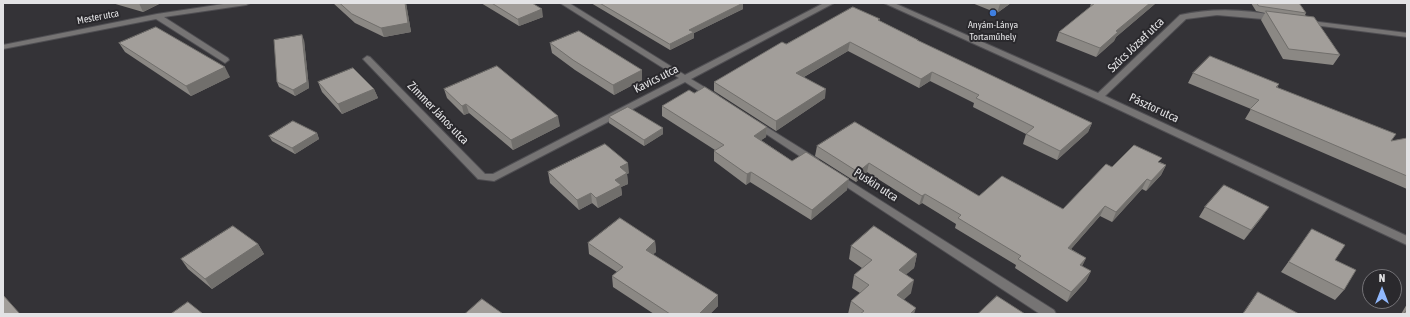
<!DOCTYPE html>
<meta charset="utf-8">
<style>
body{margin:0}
#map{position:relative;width:1410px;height:317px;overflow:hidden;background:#343337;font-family:"Asap Condensed",sans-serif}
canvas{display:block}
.frame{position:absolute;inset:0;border:4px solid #e3e3e5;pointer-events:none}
.north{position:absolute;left:1362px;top:269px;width:40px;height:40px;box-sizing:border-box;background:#2a292d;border:1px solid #747377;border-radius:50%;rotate:0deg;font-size:11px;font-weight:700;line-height:16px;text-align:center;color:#e3e3e5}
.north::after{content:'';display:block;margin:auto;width:14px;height:18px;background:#90b8fd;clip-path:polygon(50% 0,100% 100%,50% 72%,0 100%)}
</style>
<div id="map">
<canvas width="1410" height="317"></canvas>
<div class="frame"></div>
<div class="north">N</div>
</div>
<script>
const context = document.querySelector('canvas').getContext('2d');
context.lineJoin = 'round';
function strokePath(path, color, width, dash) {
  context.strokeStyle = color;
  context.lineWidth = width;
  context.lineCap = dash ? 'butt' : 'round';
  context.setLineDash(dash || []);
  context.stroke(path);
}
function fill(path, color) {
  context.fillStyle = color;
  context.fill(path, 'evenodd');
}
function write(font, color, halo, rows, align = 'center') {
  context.font = font + ' "Asap Condensed",sans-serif';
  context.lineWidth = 4;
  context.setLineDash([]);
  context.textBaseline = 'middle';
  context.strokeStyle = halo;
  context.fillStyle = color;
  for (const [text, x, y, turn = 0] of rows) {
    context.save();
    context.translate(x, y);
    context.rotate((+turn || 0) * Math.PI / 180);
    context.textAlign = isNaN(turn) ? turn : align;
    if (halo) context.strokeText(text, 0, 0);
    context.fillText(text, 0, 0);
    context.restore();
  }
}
const minor = new Path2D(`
 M 230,3 L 250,3 L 246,5 L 164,17 L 228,58 L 229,60 L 225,63 L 156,19 L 3,49 L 3,45 L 157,14 Z
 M 560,3 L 569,3 L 685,75 L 824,3 L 834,3 L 691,79 L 716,94 L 718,96 L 716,98 L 710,98 L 685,82 L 494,181 L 478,179 L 363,59 L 367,56 L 370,57 L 485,174 L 493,174 L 679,78 Z
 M 884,3 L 894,3 L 1098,93 L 1180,15 C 1211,8 1246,9 1277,16 L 1277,20 L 1274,20 L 1217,15 L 1186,19 L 1105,96 L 1407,236 L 1407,245 L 1096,99 Z
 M 1303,20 L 1407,33 L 1407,37 L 1306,24 L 1302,22 Z
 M 757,121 L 818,159 L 819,161 L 818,163 L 810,163 L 754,126 L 752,124 L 754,122 Z
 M 837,173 L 1054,310 L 1056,314 L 1040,314 L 833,178 L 832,176 Z`);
const wall = new Path2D(`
 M 112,3 L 161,3 L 143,12 Z
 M 333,3 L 406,3 L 411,32 L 384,37 L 355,23 Z
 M 481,3 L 532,3 L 543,17 L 519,26 Z
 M 591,3 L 742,3 L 743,9 L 694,33 L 694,38 L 670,50 Z
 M 972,3 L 1011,3 L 997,13 Z
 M 1091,3 L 1156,3 L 1116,37 L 1114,41 L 1096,57 L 1056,41 L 1059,32 L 1090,7 Z
 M 1251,3 L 1299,3 L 1306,13 L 1305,15 L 1340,55 L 1333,65 L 1283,59 L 1261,20 L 1265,13 L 1256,11 Z
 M 880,21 L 918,40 L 918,41 L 1092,123 L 1088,132 L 1057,160 L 1023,144 L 1026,134 L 973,107 L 974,103 L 930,81 L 919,88 L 848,51 L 804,77 L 825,98 L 776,131 L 714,91 L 714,82 L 786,44 Z
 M 304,40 L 309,88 L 295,96 L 279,87 L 277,82 Z
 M 119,43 L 230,77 L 191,96 L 125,52 Z
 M 550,43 L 642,70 L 642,80 L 614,95 L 575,70 L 552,53 Z
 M 1193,73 L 1279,84 L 1277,88 L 1391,141 L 1407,138 L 1407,189 L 1245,119 L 1251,109 L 1188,83 Z
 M 318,82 L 374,89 L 378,98 L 342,114 L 322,92 Z
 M 444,89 L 560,126 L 513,150 L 469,113 L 464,115 L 447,98 Z
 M 694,93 L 767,127 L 766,137 L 761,140 L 792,161 L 847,190 L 811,220 L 750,182 L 746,185 L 714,161 L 714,151 L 715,150 L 662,116 L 662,106 Z
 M 609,117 L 663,128 L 663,134 L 644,146 L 609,123 Z
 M 317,133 L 319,139 L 295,154 L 272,141 L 269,136 Z
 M 817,146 L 979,196 L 1063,209 L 1112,167 L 1160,162 L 1166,165 L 1161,175 L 1146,191 L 1142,189 L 1112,222 L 1100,216 L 1071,249 L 1086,258 L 1082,266 L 1091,271 L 1086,281 L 1067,302 L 1015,268 L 1016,265 L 955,228 L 956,224 L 922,203 L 919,205 L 867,172 L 856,182 L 815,156 Z
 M 548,172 L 629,173 L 627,174 L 628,184 L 621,187 L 622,195 L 598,208 L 592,203 L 579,210 L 550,183 Z
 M 1205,207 L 1262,217 L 1244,240 L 1199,217 Z
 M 1312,229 L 1335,260 L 1344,290 L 1335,300 L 1281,272 Z
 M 655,241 L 656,252 L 653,254 L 718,306 L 710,314 L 654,314 L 613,287 L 612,276 L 617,272 L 589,254 L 588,243 Z
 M 258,244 L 264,254 L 212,289 L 188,269 L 181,259 Z
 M 851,246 L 917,254 L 914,268 L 906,274 L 911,293 L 903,300 L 914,314 L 848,314 L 851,301 L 860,293 L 852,288 L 854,275 L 862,268 L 849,259 Z
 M 1407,304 L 1407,314 L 1401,314 Z`);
const shadedWall = new Path2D(`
 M 139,3 L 161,3 L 143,12 Z
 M 405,3 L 406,3 L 411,32 L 384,37 L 381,28 Z
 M 743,3 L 743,9 L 694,33 L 694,38 L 670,50 L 670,44 L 689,30 Z
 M 1000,3 L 1011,3 L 997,13 L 1000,4 Z
 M 1150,3 L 1156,3 L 1116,37 L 1114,41 L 1096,57 L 1100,48 L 1116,31 Z
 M 542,9 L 543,17 L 519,26 L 518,19 Z
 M 302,35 L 304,40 L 309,88 L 295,96 L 293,90 Z
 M 850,42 L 848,51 L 795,82 L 796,73 Z
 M 225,67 L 230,77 L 191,96 L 186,86 Z
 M 642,70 L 642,80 L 614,95 L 613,85 Z
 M 932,72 L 930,81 L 919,88 L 921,79 Z
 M 374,89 L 378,98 L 342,114 L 338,104 Z
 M 826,89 L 825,98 L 776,131 L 776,121 Z
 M 466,104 L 469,113 L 464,115 L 462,106 Z
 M 558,116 L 560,126 L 513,150 L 511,140 Z
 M 1092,123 L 1088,132 L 1057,160 L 1060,151 Z
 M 767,127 L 766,137 L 753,146 L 754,136 Z
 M 663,128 L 663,134 L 644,146 L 644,140 Z
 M 317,133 L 319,139 L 295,154 L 292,148 Z
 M 628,163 L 629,173 L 627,174 L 628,184 L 621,187 L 622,195 L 598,208 L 596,198 L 615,180 L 620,167 Z
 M 869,163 L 867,172 L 856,182 L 858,172 Z
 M 1166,165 L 1161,175 L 1146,191 L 1151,181 Z
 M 751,172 L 750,182 L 746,185 L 747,174 Z
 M 849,179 L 847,190 L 811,220 L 812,210 Z
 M 1147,179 L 1142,189 L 1112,222 L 1116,212 Z
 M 591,193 L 592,203 L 579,210 L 577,200 Z
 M 925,194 L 922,203 L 919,205 L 922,196 Z
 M 1105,206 L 1100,216 L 1064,257 L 1068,248 Z
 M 1269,207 L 1262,217 L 1244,240 L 1251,230 Z
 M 655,241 L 656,252 L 647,260 L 646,250 Z
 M 258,244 L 264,254 L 212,289 L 205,279 Z
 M 917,254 L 914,268 L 896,283 L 899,270 Z
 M 1086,258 L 1081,268 L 1080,265 Z
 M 1091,271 L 1086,281 L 1067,302 L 1071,292 Z
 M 914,280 L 911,293 L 894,309 L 897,295 Z
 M 718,295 L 718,306 L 710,314 L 699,314 Z
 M 916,308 L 914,314 L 910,314 Z`);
const building = new Path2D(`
 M 340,3 L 405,3 L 408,23 L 381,28 L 352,14 Z
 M 492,3 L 532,3 L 542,9 L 518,19 Z
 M 600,3 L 743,3 L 689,30 L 694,32 L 670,44 Z
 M 1094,3 L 1150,3 L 1116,31 L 1118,32 L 1100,48 L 1059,32 L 1095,3 Z
 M 1257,3 L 1299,3 L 1306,13 L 1259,6 Z
 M 853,7 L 880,19 L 878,20 L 918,40 L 917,40 L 1092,123 L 1060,151 L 1026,134 L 1034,127 L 976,98 L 979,95 L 932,72 L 921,79 L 850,42 L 796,73 L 826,89 L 776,121 L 714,82 L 782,42 L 786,44 Z
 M 1266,11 L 1314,17 L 1340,55 L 1289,49 Z
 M 156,27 L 225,67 L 186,86 L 119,43 Z
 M 579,31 L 642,70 L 613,85 L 573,60 L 550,43 Z
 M 302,35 L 307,82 L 293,90 L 277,82 L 274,40 Z
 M 1210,56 L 1279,84 L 1276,87 L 1396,134 L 1391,141 L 1407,138 L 1407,176 L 1250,109 L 1259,100 L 1193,73 Z
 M 497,66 L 558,116 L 511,140 L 466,104 L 462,106 L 444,89 Z
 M 353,68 L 374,89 L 338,104 L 318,82 Z
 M 705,87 L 767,127 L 754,136 L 792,161 L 806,152 L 849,179 L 812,210 L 751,172 L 747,174 L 714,151 L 724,145 L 662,106 L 689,90 L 694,93 Z
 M 628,107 L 663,128 L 644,140 L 609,117 Z
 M 293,121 L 317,133 L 292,148 L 269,136 Z
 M 855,122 L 979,196 L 1002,176 L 1063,209 L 1106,164 L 1112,167 L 1134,145 L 1162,158 L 1158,162 L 1166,165 L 1151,181 L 1147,179 L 1116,212 L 1105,206 L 1068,248 L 1086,258 L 1080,265 L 1091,271 L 1071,292 L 1018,259 L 1021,256 L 958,218 L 961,215 L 925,194 L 922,196 L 869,163 L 858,172 L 817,146 Z
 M 605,144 L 628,163 L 620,167 L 627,173 L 615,180 L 621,185 L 596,198 L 591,193 L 577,200 L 548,172 Z
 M 1224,185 L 1269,207 L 1251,230 L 1205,207 Z
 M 620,218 L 655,241 L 646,250 L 718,295 L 699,314 L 670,314 L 612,276 L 623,267 L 588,243 Z
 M 233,226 L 258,244 L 205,279 L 181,259 Z
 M 874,226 L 917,254 L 899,270 L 914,280 L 897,295 L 916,308 L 910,314 L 860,314 L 864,311 L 851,301 L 869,285 L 854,275 L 872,260 L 851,246 Z
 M 1312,229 L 1345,245 L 1335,260 L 1356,270 L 1344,290 L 1289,262 Z
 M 1258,292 L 1299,314 L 1243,314 Z
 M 3,295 L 20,314 L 3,314 Z
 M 997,296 L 1025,314 L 978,314 Z
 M 482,299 L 503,314 L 465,314 Z
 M 188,302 L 203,314 L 171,314 Z
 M 1407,310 L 1407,314 L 1404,314 Z`);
const markers = [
 [993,13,4,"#3f7fe0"]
];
const farStreetnames = [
 ["Mester utca",98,17,-11]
];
const farPoinames = [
 ["Anyám-Lánya",993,25],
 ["Tortaműhely",993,37]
];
const streetNames = [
 ["Szűcs József utca",1136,45,-44],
 ["Kavics utca",656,79,-27],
 ["Pásztor utca",1154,108,25],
 ["Zimmer János utca",438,113,46],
 ["Puskin utca",876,185,33]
];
strokePath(minor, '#504f53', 2);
fill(minor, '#767474');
fill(wall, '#8b8884');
fill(shadedWall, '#716f6c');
fill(building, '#a29e9a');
strokePath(building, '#716f6c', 1);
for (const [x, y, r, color] of markers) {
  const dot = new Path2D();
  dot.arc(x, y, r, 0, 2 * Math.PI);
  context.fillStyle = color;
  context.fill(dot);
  strokePath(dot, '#2a292d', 1.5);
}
write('10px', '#e3e3e5', '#2a292d', farStreetnames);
write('10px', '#e3e3e5', '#2a292d', farPoinames);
write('12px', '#e3e3e5', '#2a292d', streetNames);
</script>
